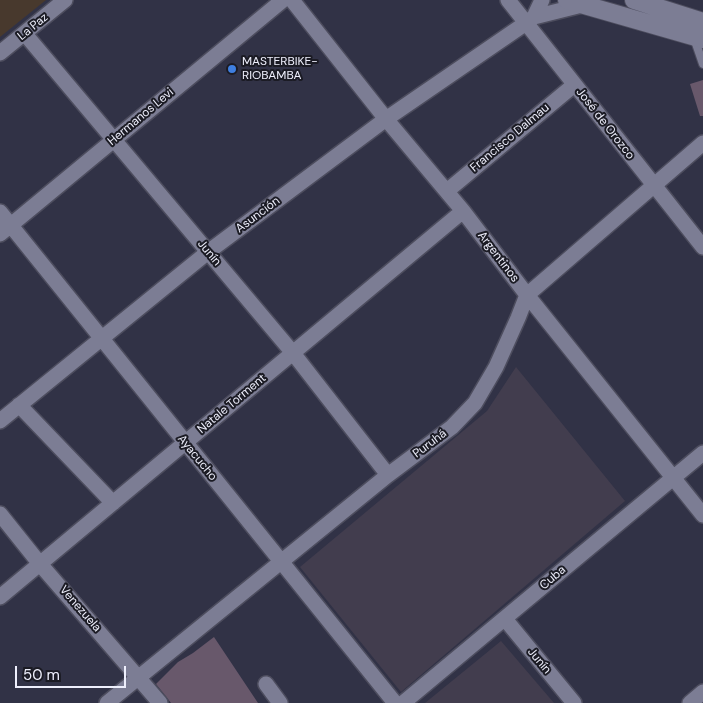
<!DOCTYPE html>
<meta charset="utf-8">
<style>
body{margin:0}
#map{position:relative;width:703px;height:703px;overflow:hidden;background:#313246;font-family:"DM Sans",sans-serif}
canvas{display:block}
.scale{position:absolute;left:15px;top:666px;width:111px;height:22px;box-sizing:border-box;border:2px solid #eeeffc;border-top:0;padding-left:6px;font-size:15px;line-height:18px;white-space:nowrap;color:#eeeffc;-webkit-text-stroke:4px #1b1b24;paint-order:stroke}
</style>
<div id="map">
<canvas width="703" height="703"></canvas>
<div class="scale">50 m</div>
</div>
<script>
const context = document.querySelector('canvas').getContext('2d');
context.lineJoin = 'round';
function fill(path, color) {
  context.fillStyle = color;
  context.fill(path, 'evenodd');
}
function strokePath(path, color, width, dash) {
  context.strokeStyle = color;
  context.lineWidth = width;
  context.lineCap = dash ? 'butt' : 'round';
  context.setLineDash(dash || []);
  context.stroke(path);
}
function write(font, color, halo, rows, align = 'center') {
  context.font = font + ' "DM Sans",sans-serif';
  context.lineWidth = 4;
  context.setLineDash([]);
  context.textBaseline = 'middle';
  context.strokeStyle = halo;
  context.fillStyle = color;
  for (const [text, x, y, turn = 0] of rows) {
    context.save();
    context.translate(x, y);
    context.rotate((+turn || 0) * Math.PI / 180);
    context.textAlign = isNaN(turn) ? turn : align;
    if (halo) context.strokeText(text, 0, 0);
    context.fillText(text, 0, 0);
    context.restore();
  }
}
const industrial = new Path2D(`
 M 0,0 L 46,0 L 0,37 Z`);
const education = new Path2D(`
 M 516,367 L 625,501 L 401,692 L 300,567 L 487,411 Z
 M 501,641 L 554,703 L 425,703 Z`);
const building = new Path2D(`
 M 703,80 L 703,116 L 700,116 L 690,84 Z
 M 214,637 L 258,703 L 171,703 L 156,684 L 178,662 L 193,653 Z`);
const service = new Path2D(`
 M 694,38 L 703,64`);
const minor = new Path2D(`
 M 292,0 L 386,119 L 463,211 L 527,295 L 703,515
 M 508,0 L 703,247
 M 534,17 L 582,5
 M 25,34 L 293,353 L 388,475
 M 0,53 L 65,0
 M 447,191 L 574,85
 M 0,212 L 395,703
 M 0,234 L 283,0
 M 19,405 L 113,503
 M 0,421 L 208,252 L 386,119 L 526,23 L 534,17 L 542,0
 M 0,514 L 40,564 L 160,703
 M 0,597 L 463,211
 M 505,619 L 574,703
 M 266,684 L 280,703
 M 107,703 L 388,475 L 452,427 L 475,403 L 496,367 L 518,318 L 527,295 L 703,143
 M 403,703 L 703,453
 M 690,703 L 703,692`);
const tertiary = new Path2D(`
 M 567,0 L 703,39
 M 634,0 L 703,22`);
const markers = [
 [232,69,5,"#3f7fe0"]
];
const streetNames = [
 ["La Paz",33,27,-39],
 ["Hermanos Levi",141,117,-40],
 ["José de Orozco",605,124,52],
 ["Francisco Dalmau",510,138,-40],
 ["Asunción",258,215,-37],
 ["Junín",209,253,50],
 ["Argentinos",498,257,53],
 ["Natale Torment",232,404,-40],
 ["Puruhá",430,444,-37],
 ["Ayacucho",197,458,51],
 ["Cuba",553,578,-40],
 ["Venezuela",80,609,49],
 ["Junín",539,661,50]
];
const poiNames = [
 ["MASTERBIKE-",242,62],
 ["RIOBAMBA",242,76]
];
fill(industrial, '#48392d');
fill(education, '#423d4e');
fill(building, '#68586b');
strokePath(service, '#4d4d5e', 10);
strokePath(minor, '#4d4d5e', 18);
strokePath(tertiary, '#4d4d5e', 20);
strokePath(service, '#7c7d94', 8);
strokePath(minor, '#7c7d94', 15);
strokePath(tertiary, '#7c7d94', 18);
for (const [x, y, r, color] of markers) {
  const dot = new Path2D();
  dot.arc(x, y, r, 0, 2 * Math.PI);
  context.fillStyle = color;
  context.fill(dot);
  strokePath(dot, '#1b1b24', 2);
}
write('12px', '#eeeffc', '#1b1b24', streetNames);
write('12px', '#eeeffc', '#1b1b24', poiNames, 'left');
</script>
